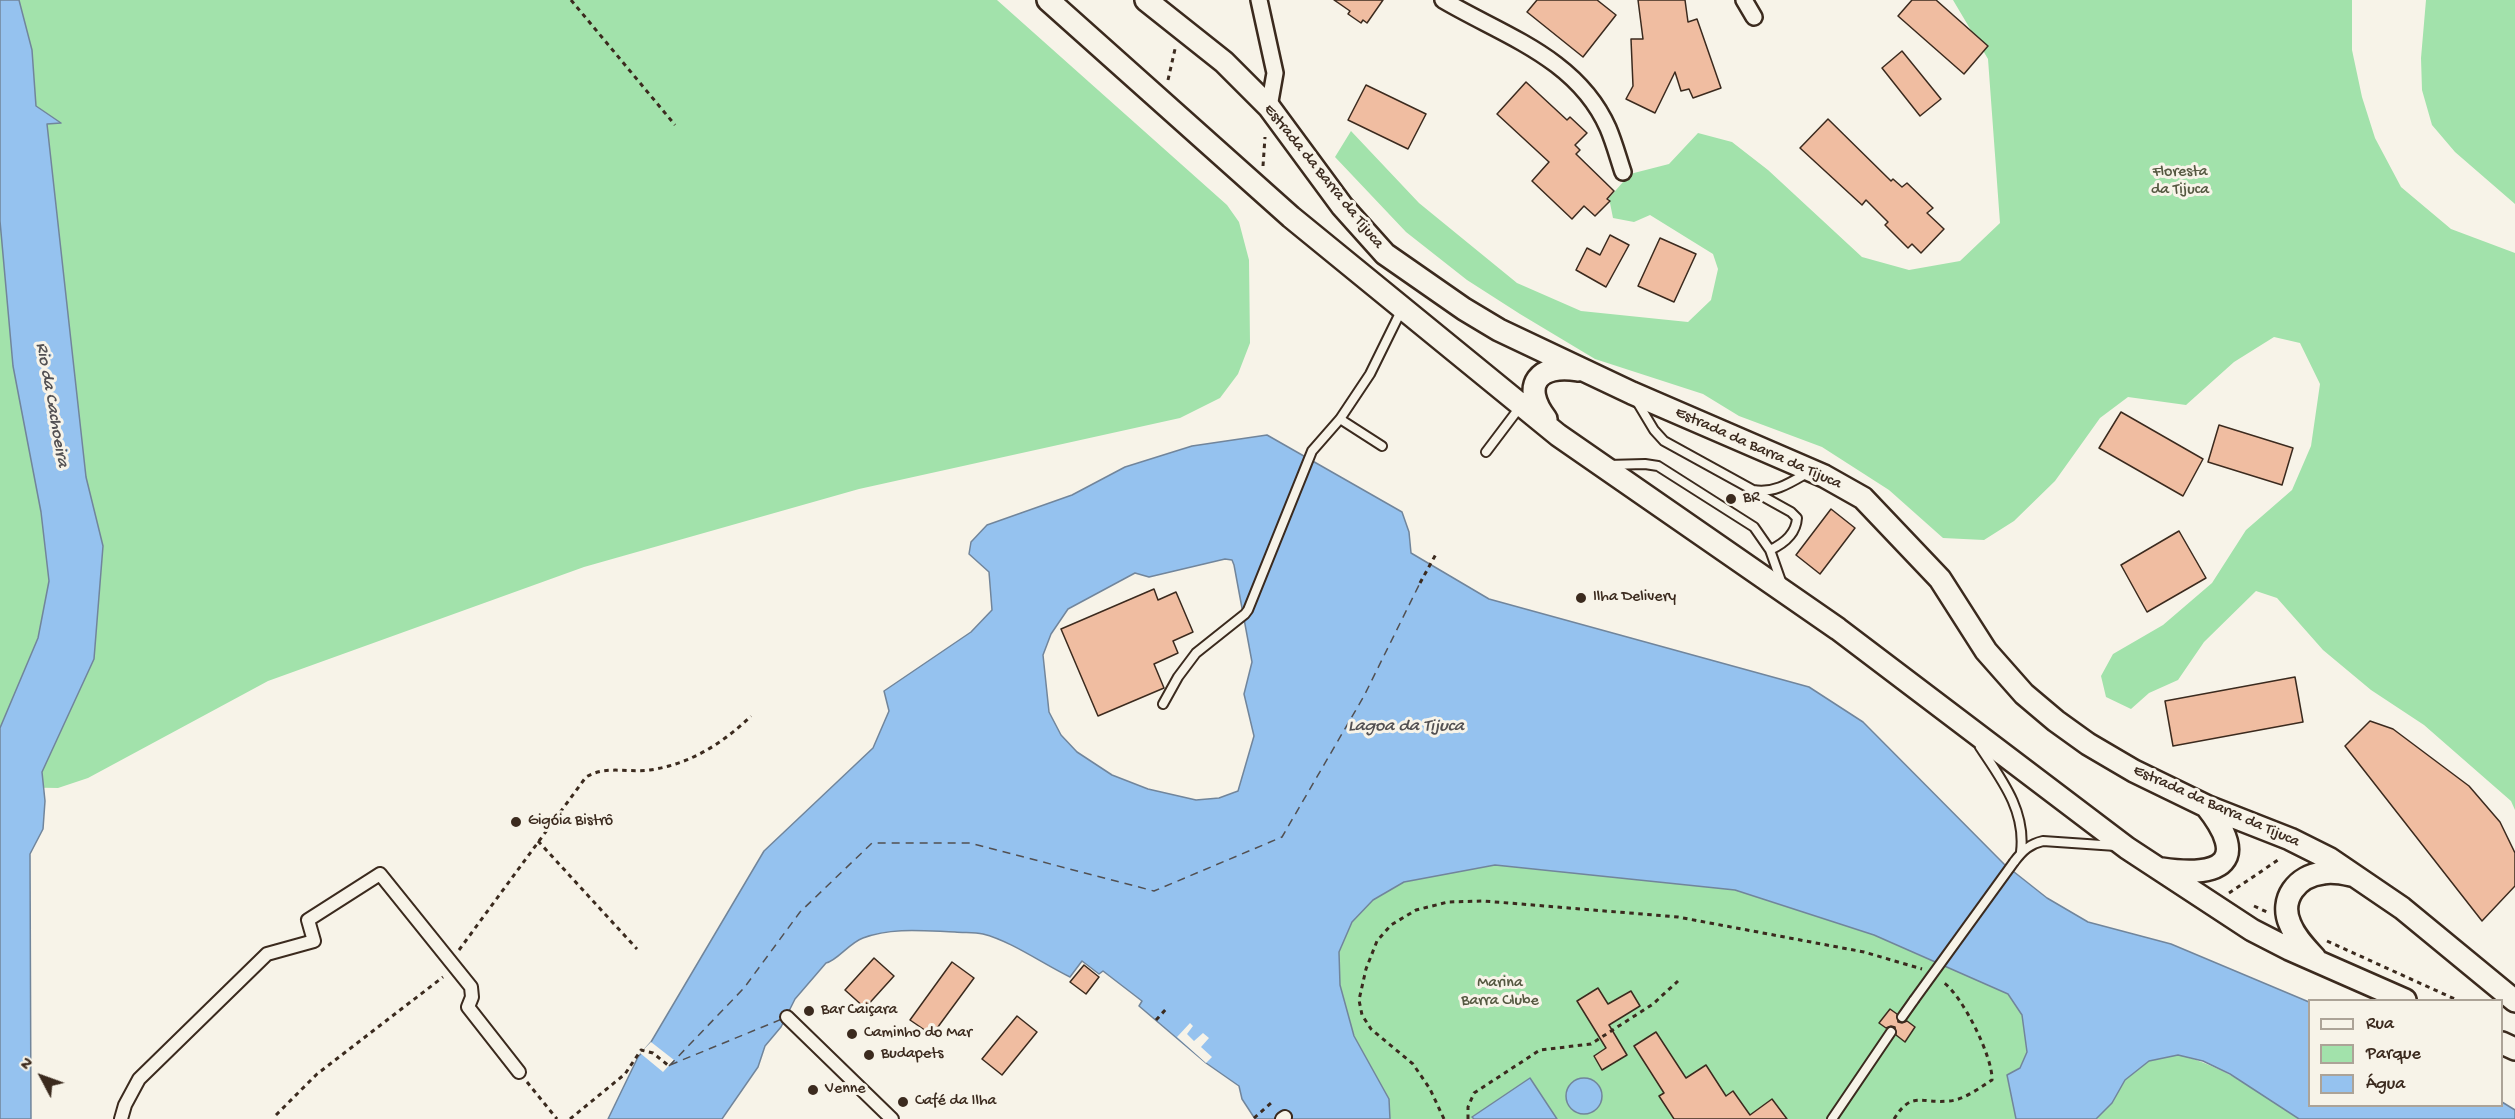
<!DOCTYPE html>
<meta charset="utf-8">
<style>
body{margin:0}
#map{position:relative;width:2515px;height:1119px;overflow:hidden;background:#f7f3e8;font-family:"Gochi Hand",sans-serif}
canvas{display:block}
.legend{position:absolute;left:2308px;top:999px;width:195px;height:108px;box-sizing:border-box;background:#f7f3e8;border:2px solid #aca397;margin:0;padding:8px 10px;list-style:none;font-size:18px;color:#3b2a1e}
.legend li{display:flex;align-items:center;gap:12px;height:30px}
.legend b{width:30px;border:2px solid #aca397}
.north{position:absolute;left:12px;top:1047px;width:60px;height:60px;-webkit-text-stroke:4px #f7f3e8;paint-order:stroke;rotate:311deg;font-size:16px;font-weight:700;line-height:24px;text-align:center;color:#3b2a1e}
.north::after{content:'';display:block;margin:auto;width:21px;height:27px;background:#3b2a1e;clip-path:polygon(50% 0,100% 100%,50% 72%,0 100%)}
</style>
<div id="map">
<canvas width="2515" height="1119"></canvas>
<ul class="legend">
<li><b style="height:8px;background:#f7f3e8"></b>Rua</li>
<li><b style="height:16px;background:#a2e2ab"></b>Parque</li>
<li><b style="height:16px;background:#95c2ef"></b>Água</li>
</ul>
<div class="north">N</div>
</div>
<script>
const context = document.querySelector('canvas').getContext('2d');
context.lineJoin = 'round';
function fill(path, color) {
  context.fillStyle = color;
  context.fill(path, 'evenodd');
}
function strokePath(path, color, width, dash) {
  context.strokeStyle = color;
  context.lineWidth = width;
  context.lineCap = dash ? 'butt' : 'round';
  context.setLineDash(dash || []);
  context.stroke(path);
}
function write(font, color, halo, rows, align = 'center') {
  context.font = font + ' "Gochi Hand",sans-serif';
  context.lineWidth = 6;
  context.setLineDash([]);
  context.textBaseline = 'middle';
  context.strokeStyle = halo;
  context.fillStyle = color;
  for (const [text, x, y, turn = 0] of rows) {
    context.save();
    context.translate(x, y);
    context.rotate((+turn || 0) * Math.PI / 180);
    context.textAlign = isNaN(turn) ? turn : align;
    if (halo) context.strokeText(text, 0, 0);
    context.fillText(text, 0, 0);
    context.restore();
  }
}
const green = new Path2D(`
 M 0,0 L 997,0 L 1227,205 L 1239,222 L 1249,260 L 1250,343 L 1238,374 L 1220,398 L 1180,418 L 859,489 L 584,567 L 268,681 L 88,778 L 58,788 L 0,787 Z
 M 1953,0 L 2352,0 L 2352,50 L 2362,97 L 2375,138 L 2401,187 L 2451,229 L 2515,253 L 2515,810 L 2511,801 L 2424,725 L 2371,690 L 2323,650 L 2277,598 L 2256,591 L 2204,642 L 2178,680 L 2149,693 L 2131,709 L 2106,697 L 2101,676 L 2113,654 L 2163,625 L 2212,583 L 2246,530 L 2292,490 L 2311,446 L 2320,384 L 2300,343 L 2274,337 L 2234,362 L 2186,405 L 2128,397 L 2100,418 L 2055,481 L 2014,521 L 1984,540 L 1943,538 L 1889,490 L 1822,447 L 1739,416 L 1703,394 L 1595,359 L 1520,314 L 1467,280 L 1406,232 L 1335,157 L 1351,131 L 1419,203 L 1517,283 L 1581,311 L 1688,322 L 1711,300 L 1718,269 L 1713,254 L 1650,215 L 1634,222 L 1613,218 L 1609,198 L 1630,174 L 1669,164 L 1698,133 L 1732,142 L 1768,170 L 1862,257 L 1909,270 L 1960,261 L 2000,223 L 1988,59 Z
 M 2426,0 L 2515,0 L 2515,204 L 2455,152 L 2432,125 L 2422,90 L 2421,58 Z
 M 1495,865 L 1735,890 L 1874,935 L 2008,994 L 2022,1015 L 2027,1052 L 2020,1068 L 2007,1075 L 2016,1119 L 1390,1119 L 1389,1099 L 1354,1036 L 1340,985 L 1339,952 L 1352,922 L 1373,900 L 1404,882 Z
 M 2178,1055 C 2224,1065 2260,1094 2299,1119 L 2096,1119 L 2112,1103 L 2124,1080 L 2149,1061 Z`);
const water = new Path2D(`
 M 0,0 L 19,0 L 32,50 L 36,106 L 61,123 L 47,124 L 86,477 L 103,546 L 94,659 L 42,772 L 45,801 L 43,829 L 30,854 L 31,1119 L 0,1119 L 0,728 L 38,638 L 49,581 L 41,512 L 13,366 L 0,221 Z
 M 1267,435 L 1402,512 L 1409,532 L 1411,553 L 1489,599 L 1809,687 L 1863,722 L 2004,864 L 2047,898 L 2088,922 L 2171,944 L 2309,1002 L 2310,1106 L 2502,1106 L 2502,1102 L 2515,1110 L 2515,1119 L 2299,1119 L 2230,1074 L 2203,1061 L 2178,1055 L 2149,1061 L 2125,1080 L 2112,1103 L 2096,1119 L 2016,1119 L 2007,1075 L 2020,1068 L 2027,1052 L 2022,1015 L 2008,994 L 1874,935 L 1735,890 L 1495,865 L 1404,882 L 1373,900 L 1352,922 L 1339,952 L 1340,985 L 1354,1036 L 1389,1099 L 1390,1119 L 1255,1119 L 1242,1099 L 1239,1086 L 1206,1063 L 1139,1006 L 1142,1001 L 1103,971 L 1099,974 L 1082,961 L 1070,977 C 1043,964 1011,941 983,934 C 974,932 964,933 955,932 C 925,931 893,927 863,938 C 849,943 837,961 826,963 L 795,999 L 781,1027 L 765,1046 L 758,1067 L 722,1119 L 608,1119 L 638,1057 L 651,1042 L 764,851 L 873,748 L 889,711 L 884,691 L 971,632 L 992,610 L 989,572 L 969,554 L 971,542 L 987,525 L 1072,495 L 1125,467 L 1192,446 ZM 1225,559 L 1232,560 L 1234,565 L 1252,662 L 1244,694 L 1254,736 L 1238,791 L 1219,798 L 1196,800 L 1148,789 L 1112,775 L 1077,752 L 1061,735 L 1049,712 L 1043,655 L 1051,634 L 1068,609 L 1135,573 L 1149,577 Z
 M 1530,1078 L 1557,1119 L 1474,1119 L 1472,1117 Z
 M1566 1096a18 18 0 1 1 36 0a18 18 0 1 1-36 0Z`);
const pier = new Path2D(`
 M 1190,1023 L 1193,1026 L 1187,1034 L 1194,1041 L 1203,1033 L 1209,1038 L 1201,1047 L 1212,1057 L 1206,1063 L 1177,1037 Z
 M 651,1042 L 674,1060 L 663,1072 L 640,1053 Z`);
const ferry = new Path2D(`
 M 670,1065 L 782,1019
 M 669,1066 L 744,988 L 800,912 L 872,843 L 970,843 L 1154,891 L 1282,837 L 1364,696 L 1420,583`);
const building = new Path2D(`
 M 1334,0 L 1383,0 L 1367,23 L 1363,20 L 1361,23 L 1348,14 L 1350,11 Z
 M 1537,0 L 1597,0 L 1616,15 L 1583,57 L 1527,12 Z
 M 1638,0 L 1685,0 L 1688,22 L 1697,19 L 1721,88 L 1693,98 L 1689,89 L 1681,91 L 1675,72 L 1655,113 L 1626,99 L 1633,86 L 1631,39 L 1643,39 Z
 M 1912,0 L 1936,0 L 1988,46 L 1964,74 L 1898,16 Z
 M 1902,51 L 1941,99 L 1920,116 L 1882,68 Z
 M 1526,82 L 1567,120 L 1570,117 L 1587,133 L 1575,145 L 1580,150 L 1576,154 L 1614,191 L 1607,199 L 1610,201 L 1595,216 L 1584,206 L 1572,219 L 1532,181 L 1549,162 L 1497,114 Z
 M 1366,85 L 1426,114 L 1408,149 L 1348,120 Z
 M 1828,119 L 1891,181 L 1893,179 L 1902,187 L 1907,183 L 1933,208 L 1927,213 L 1944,229 L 1921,253 L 1912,244 L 1908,248 L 1885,225 L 1888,222 L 1866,200 L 1862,205 L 1800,148 Z
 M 1610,235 L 1629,245 L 1606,287 L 1576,270 L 1587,248 L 1600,255 Z
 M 1660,238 L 1696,254 L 1674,302 L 1638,286 Z
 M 2121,412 L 2203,459 L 2183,496 L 2099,448 Z
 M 2219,425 L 2293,448 L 2282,485 L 2208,462 Z
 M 1831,509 L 1855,528 L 1820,574 L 1796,555 Z
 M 2179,531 L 2206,578 L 2147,612 L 2121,565 Z
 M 1154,589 L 1158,600 L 1176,592 L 1193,632 L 1173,641 L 1178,653 L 1154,664 L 1164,688 L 1098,716 L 1061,629 Z
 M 2295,677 L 2303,722 L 2173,746 L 2165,701 Z
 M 2370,721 L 2393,729 L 2469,786 L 2500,822 L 2515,853 L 2515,886 L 2482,921 L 2345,746 Z
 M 874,958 L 894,976 L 865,1008 L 845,990 Z
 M 952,962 L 974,978 L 932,1035 L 910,1020 Z
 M 1084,965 L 1099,977 L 1086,994 L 1070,982 Z
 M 1598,988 L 1608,1004 L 1631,991 L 1640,1006 L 1609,1025 L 1627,1055 L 1602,1070 L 1594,1056 L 1606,1048 L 1577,1001 Z
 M 1890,1009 L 1897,1014 L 1898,1022 L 1902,1023 L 1907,1021 L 1915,1027 L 1905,1042 L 1896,1035 L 1895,1027 L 1891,1026 L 1886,1028 L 1879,1023 Z
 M 1017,1016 L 1037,1032 L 1002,1075 L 982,1059 Z
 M 1656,1032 L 1686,1078 L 1706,1065 L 1726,1096 L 1733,1091 L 1750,1115 L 1772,1099 L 1787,1119 L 1674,1119 L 1659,1096 L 1664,1093 L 1634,1046 Z`);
const path = new Path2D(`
 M 571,0 L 675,125
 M 1168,80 L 1175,49
 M 1263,166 L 1265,137
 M 1420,583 L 1436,554
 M 538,841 L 637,949
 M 2229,893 L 2281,858
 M 2254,906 L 2267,912
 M 2327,941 L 2457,1000
 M 459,950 L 586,777 C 606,765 627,773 650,770 C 690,764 722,744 751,716
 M 1156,1020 L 1168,1007
 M 527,1082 L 557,1119
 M 276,1115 L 317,1074 L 443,977
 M 1254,1118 L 1271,1103
 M 570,1119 L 625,1074 L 641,1050 L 653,1053 L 669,1066
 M 1444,1119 L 1430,1089 L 1413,1064 L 1371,1029 L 1362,1015 L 1359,1000 L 1366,969 L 1377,941 L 1391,925 L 1416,910 L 1448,902 L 1484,901 L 1678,917 L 1864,952 L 1922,969
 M 1468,1119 L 1468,1107 L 1474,1093 L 1540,1050 L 1591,1044 L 1653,1004 L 1678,981
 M 1894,1119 C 1912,1090 1921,1104 1949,1101 C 1964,1100 1979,1088 1992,1080 C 1993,1057 1962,995 1943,982`);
const service = new Path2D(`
 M 1636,400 L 1654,430 L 1664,441 L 1753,490 C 1773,494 1790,483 1807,473
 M 1340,419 L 1382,446
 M 1486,452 L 1520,407
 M 1608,465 L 1645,464 L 1658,466 L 1754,527 L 1770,550 L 1782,584
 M 1755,492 L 1791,512 L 1797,518 C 1796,534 1783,544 1770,550
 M 1163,704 L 1178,677 L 1196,653 L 1245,614 L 1248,610 L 1312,451 L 1340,419 L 1370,374 L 1402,309
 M 1980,747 C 2002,780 2026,811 2021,852
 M 2014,862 C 2023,850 2030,844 2043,841 L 2116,846
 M 1902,1017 L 1914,1000
 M 1832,1119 L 1891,1032`);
const pedestrian = new Path2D(`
 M 787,1017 L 892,1119
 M 121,1119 L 125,1105 L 139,1079 L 267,954 L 314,941 L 308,920 L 380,874 L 471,987 L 472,997 L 468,1007 L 519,1072
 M 1282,1119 L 1285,1117`);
const minor = new Path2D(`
 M 1259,0 L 1275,73 L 1269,107
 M 1443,0 C 1504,36 1577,58 1608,128 C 1614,142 1618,157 1623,172
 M 1744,0 L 1754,17`);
const secondary = new Path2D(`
 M 1048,0 L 1291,217 L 1558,435 L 1838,629 L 2127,848 L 2252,930 L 2289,949 L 2405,1000
 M 1146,0 L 1224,62 L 1269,107 L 1342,206 L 1385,254 L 1464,309 L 1499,330 L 1632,393 L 1824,476 L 1863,498 L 1940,579 L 1986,651 L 2024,694 L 2056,721 L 2088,744 L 2134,771 L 2206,806 L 2290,839 L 2330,859 L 2402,908 L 2515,1001
 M 1546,419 C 1520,385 1539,363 1578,370
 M 2162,869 C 2222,878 2250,861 2206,806
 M 2315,958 C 2305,947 2295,937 2290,924 C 2279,899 2297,876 2323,873 C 2332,871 2342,873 2351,875
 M 2502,1043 L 2515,1049`);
const serviceBridge = new Path2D(`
 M 1914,1000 L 2014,862`);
const markers = [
 [1731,499,6,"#3b2a1e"],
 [1581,598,6,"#3b2a1e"],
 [516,822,6,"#3b2a1e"],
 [809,1011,6,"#3b2a1e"],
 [852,1034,6,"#3b2a1e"],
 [869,1055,6,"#3b2a1e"],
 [813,1090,6,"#3b2a1e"],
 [903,1102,6,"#3b2a1e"]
];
const parkNames = [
 ["Floresta",2180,173],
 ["da Tijuca",2180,191],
 ["Marina",1500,984],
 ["Barra Clube",1500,1002]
];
const streetNames = [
 ["Estrada da Barra da Tijuca",1323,177,51],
 ["Estrada da Barra da Tijuca",1758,449,24],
 ["Estrada da Barra da Tijuca",2216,807,24]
];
const poiNames = [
 ["BR",1743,499],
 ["Ilha Delivery",1593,598],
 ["Gigóia Bistrô",528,822],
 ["Bar Caiçara",821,1011],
 ["Caminho do Mar",864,1034],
 ["Budapets",881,1055],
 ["Venne",825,1090],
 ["Café da Ilha",915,1102]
];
const waterNames = [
 ["Rio da Cachoeira",51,405,80],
 ["Lagoa da Tijuca",1406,727]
];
fill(green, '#a2e2ab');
fill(water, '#95c2ef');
strokePath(water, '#71859b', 1.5);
fill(pier, '#f7f3e8');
strokePath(ferry, '#525052', 1.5, [8, 6]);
fill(building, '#f0bda1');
strokePath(building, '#3b2a1e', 1.5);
strokePath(service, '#3b2a1e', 12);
strokePath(pedestrian, '#3b2a1e', 16);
strokePath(minor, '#3b2a1e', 20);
strokePath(secondary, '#3b2a1e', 26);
strokePath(path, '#3b2a1e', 3, [4.5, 4.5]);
strokePath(service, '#f7f3e8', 8);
strokePath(pedestrian, '#f7f3e8', 12);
strokePath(minor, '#f7f3e8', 15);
strokePath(secondary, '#f7f3e8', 21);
strokePath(serviceBridge, '#3b2a1e', 12, []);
strokePath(serviceBridge, '#f7f3e8', 8);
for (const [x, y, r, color] of markers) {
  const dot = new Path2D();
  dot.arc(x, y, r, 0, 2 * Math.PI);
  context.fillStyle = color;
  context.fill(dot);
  strokePath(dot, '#f7f3e8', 2);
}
write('16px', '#555841', '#f7f3e8', parkNames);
write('16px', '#3b2a1e', '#f7f3e8', streetNames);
write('16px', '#3b2a1e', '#f7f3e8', poiNames, 'left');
write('italic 18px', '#525052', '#f7f3e8', waterNames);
</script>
